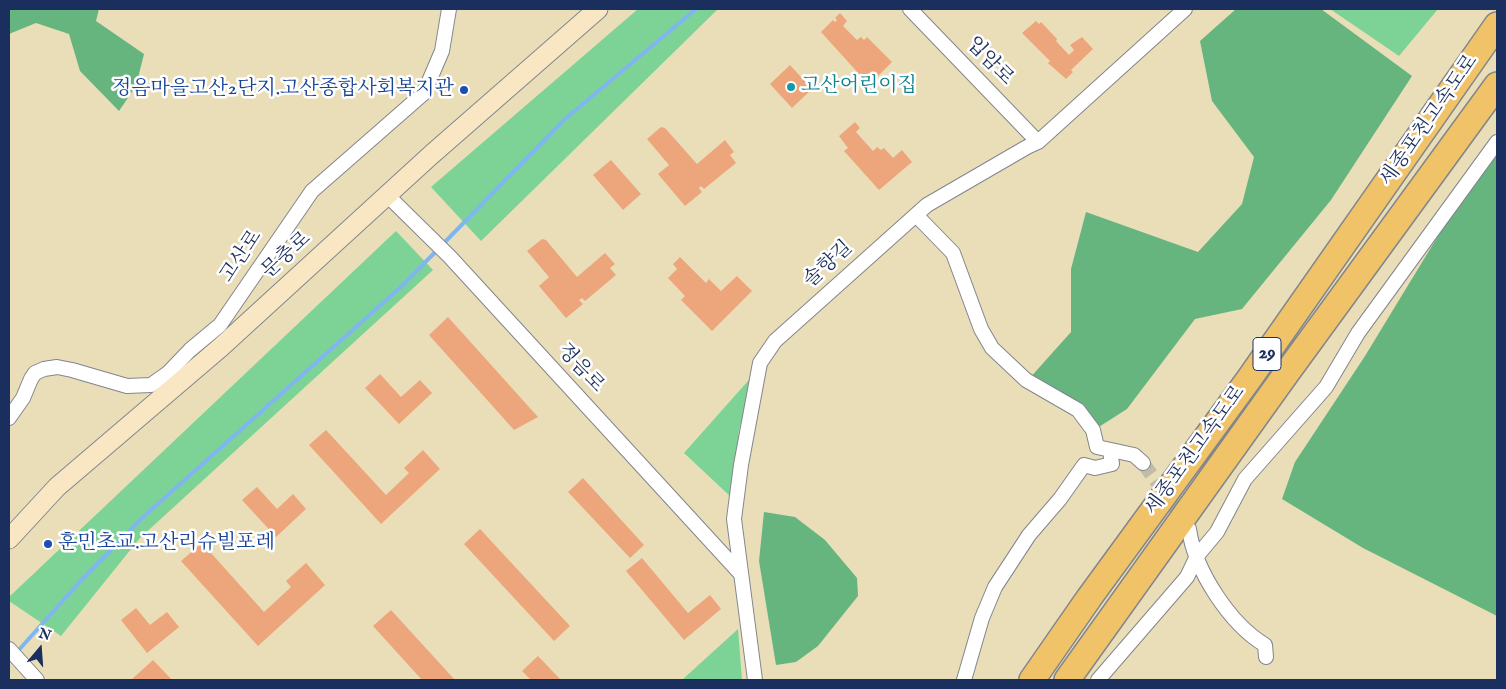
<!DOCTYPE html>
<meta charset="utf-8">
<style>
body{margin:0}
#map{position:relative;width:1506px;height:689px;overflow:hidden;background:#eadeb9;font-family:"IM FELL English",serif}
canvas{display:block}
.frame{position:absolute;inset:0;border:10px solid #1b2f5e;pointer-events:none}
.north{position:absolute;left:15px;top:624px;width:50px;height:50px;-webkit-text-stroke:4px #fff;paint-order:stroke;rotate:18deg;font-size:14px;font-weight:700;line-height:20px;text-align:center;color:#1b2f5e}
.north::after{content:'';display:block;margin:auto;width:18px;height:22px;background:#1b2f5e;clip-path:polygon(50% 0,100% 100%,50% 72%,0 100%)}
</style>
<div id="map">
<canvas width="1506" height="689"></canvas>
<div class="frame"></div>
<div class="north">N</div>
</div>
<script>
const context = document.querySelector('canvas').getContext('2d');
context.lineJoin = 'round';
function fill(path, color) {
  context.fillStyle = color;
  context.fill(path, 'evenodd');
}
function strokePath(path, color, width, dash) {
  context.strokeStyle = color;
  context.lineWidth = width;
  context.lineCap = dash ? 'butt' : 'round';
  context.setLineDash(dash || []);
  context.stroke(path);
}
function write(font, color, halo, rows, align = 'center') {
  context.font = font + ' "IM FELL English","Noto Serif KR",serif';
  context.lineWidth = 5;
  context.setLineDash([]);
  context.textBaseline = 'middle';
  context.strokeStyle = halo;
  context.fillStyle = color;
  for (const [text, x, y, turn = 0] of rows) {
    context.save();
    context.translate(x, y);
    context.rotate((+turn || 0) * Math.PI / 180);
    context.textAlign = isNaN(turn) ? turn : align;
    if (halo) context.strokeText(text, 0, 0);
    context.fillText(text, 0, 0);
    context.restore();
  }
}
const green = new Path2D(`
 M 638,9 L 718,9 L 481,241 L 431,187 Z
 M 1330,9 L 1438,9 L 1399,56 Z
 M 396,231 L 433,270 L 140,538 L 61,636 L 9,601 L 9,597 Z
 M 755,373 L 739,430 L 731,497 L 684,453 Z
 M 738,629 L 742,680 L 682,680 Z`);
const forest = new Path2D(`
 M 9,9 L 99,9 L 96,21 L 144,54 L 136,86 L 119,111 L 80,71 L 69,34 L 36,23 L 9,34 Z
 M 1236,9 L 1321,9 L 1412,76 L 1331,200 L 1242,309 L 1195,319 L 1127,409 L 1094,430 L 1028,380 L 1071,332 L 1071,269 L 1086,212 L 1198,252 L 1242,204 L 1254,157 L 1212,101 L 1200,41 Z
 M 1497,139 L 1497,616 L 1363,548 L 1282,499 L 1295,462 L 1365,356 Z
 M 764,512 L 795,517 L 825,540 L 857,578 L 858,596 L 818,646 L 796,662 L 776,665 L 759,561 Z`);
const stream = new Path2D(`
 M 9,661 L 76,586 L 142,518 L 403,285 L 565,119 L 696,9`);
const building = new Path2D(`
 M 840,13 L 847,21 L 843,26 L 857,40 L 861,37 L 864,40 L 867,37 L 892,62 L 869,85 L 821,32 L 833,20 L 835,22 L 837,20 L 835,18 Z
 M 1036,21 L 1039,24 L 1041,22 L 1057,39 L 1056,41 L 1069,55 L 1074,50 L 1070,45 L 1082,37 L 1093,49 L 1071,70 L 1073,72 L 1066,79 L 1048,63 L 1050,61 L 1022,33 Z
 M 790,65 L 812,89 L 792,108 L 770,84 Z
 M 855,122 L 860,128 L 856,132 L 873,151 L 877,147 L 881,150 L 884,148 L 893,158 L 902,150 L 912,162 L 879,190 L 844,151 L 848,148 L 839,136 Z
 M 661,127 L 665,128 L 697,164 L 725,140 L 734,152 L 730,155 L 736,163 L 704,189 L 701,186 L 699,188 L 702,192 L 685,206 L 658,174 L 669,165 L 647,139 Z
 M 611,160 L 641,194 L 623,210 L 593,175 Z
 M 542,239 L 546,240 L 577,277 L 605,253 L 615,264 L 610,268 L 616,275 L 585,301 L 582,298 L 579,300 L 583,304 L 566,318 L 539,286 L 549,277 L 527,251 Z
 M 680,257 L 706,283 L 709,279 L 721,291 L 737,276 L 752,291 L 712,331 L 681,300 L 685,296 L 668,278 L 677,269 L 673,264 Z
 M 448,317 L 538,417 L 514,430 L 429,335 Z
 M 380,374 L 401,397 L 420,380 L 432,393 L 399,424 L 365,388 Z
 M 326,430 L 386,495 L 409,473 L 404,468 L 423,450 L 440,469 L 381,524 L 309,445 Z
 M 583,478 L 644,545 L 630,558 L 568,492 Z
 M 257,487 L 277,509 L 293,494 L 306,509 L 276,537 L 242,500 Z
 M 480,529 L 570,626 L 554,641 L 464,544 Z
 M 202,543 L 264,612 L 291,587 L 286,581 L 306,563 L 325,585 L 258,646 L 181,561 Z
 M 642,558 L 688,613 L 710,595 L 721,609 L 684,640 L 626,571 Z
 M 136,608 L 150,625 L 167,612 L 179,627 L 147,653 L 121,620 Z
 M 391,610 L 455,680 L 422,680 L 373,626 Z
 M 538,656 L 561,680 L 531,680 L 522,671 Z
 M 153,660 L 172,680 L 131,680 Z`);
const streetTunnel = new Path2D(`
 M 1143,463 L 1185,521`);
const street = new Path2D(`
 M 910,9 L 1038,142
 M 387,195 L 450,257 L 740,573
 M 916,215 L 953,253 L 981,329 L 992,348 L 1026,380 L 1078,410 L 1093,430 L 1097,447 L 1134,455 L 1143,463
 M 9,418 L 23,398 L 31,379 L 35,373 L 44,369 L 57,367 L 72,370 L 127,386 L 151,385 L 168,373 L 190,350 L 220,325 L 312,191 L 424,93 L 442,51 L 449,9
 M 1189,529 C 1195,571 1230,624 1265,645 L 1266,657
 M 9,649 L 37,680
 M 755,680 L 734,519 L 741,465 L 760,363 L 775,341 L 927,205 L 1027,147 L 1038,142 L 1185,9
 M 964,680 L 982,618 L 995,587 L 1029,535 L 1060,499 L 1084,465 L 1095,468 L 1112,464 L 1110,450
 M 1098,680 L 1187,577 L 1197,556 L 1217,532 L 1245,479 L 1326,387 L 1358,333 L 1497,142`);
const secondary = new Path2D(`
 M 9,539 L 57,487 L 221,347 L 431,155 L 598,9`);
const highway = new Path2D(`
 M 1032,680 L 1089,598 L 1249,379 L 1497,25
 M 1067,680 L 1286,374 L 1497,85`);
const markers = [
 [791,87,5,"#0f9aa8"],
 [464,90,5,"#1a4fb4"],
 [48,544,5,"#1a4fb4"]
];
const shields = [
 [1267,354,28]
];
const shieldNames = [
 ["29",1267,354]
];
const streetNames = [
 ["입암로",989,62,46],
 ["세종포천고속도로",1430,121,-55],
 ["문충로",287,256,-42],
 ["고산로",242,257,-56],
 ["솔향길",829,265,-43],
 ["정음로",580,369,47],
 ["세종포천고속도로",1196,451,-54]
];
const cultureNames = [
 ["고산어린이집",801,87]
];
const transitNames = [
 ["정음마을고산2단지.고산종합사회복지관",454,90],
 ["훈민초교.고산리슈빌포레",58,544,"left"]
];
fill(green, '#7dd396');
fill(forest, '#66b57f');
strokePath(stream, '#80b6ef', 4);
fill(building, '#eda57b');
strokePath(streetTunnel, '#c1bba7', 14, [14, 7]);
strokePath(street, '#82868c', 16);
strokePath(secondary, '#82868c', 21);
strokePath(highway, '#82868c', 28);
strokePath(street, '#fff', 14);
strokePath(secondary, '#f9e7c3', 19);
strokePath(highway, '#f1c369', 25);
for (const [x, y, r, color] of markers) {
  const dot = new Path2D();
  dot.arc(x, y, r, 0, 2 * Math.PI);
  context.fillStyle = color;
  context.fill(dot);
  strokePath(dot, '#fff', 2);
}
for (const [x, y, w] of shields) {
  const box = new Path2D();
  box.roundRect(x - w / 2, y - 16.5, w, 33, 4);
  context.fillStyle = '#fff';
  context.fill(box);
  strokePath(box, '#1b2f5e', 1);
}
write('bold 19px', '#1b2f5e', null, shieldNames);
write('20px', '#1b2f5e', '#fff', streetNames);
write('20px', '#0d838f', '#fff', cultureNames, 'left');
write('20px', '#164399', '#fff', transitNames, 'right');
</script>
